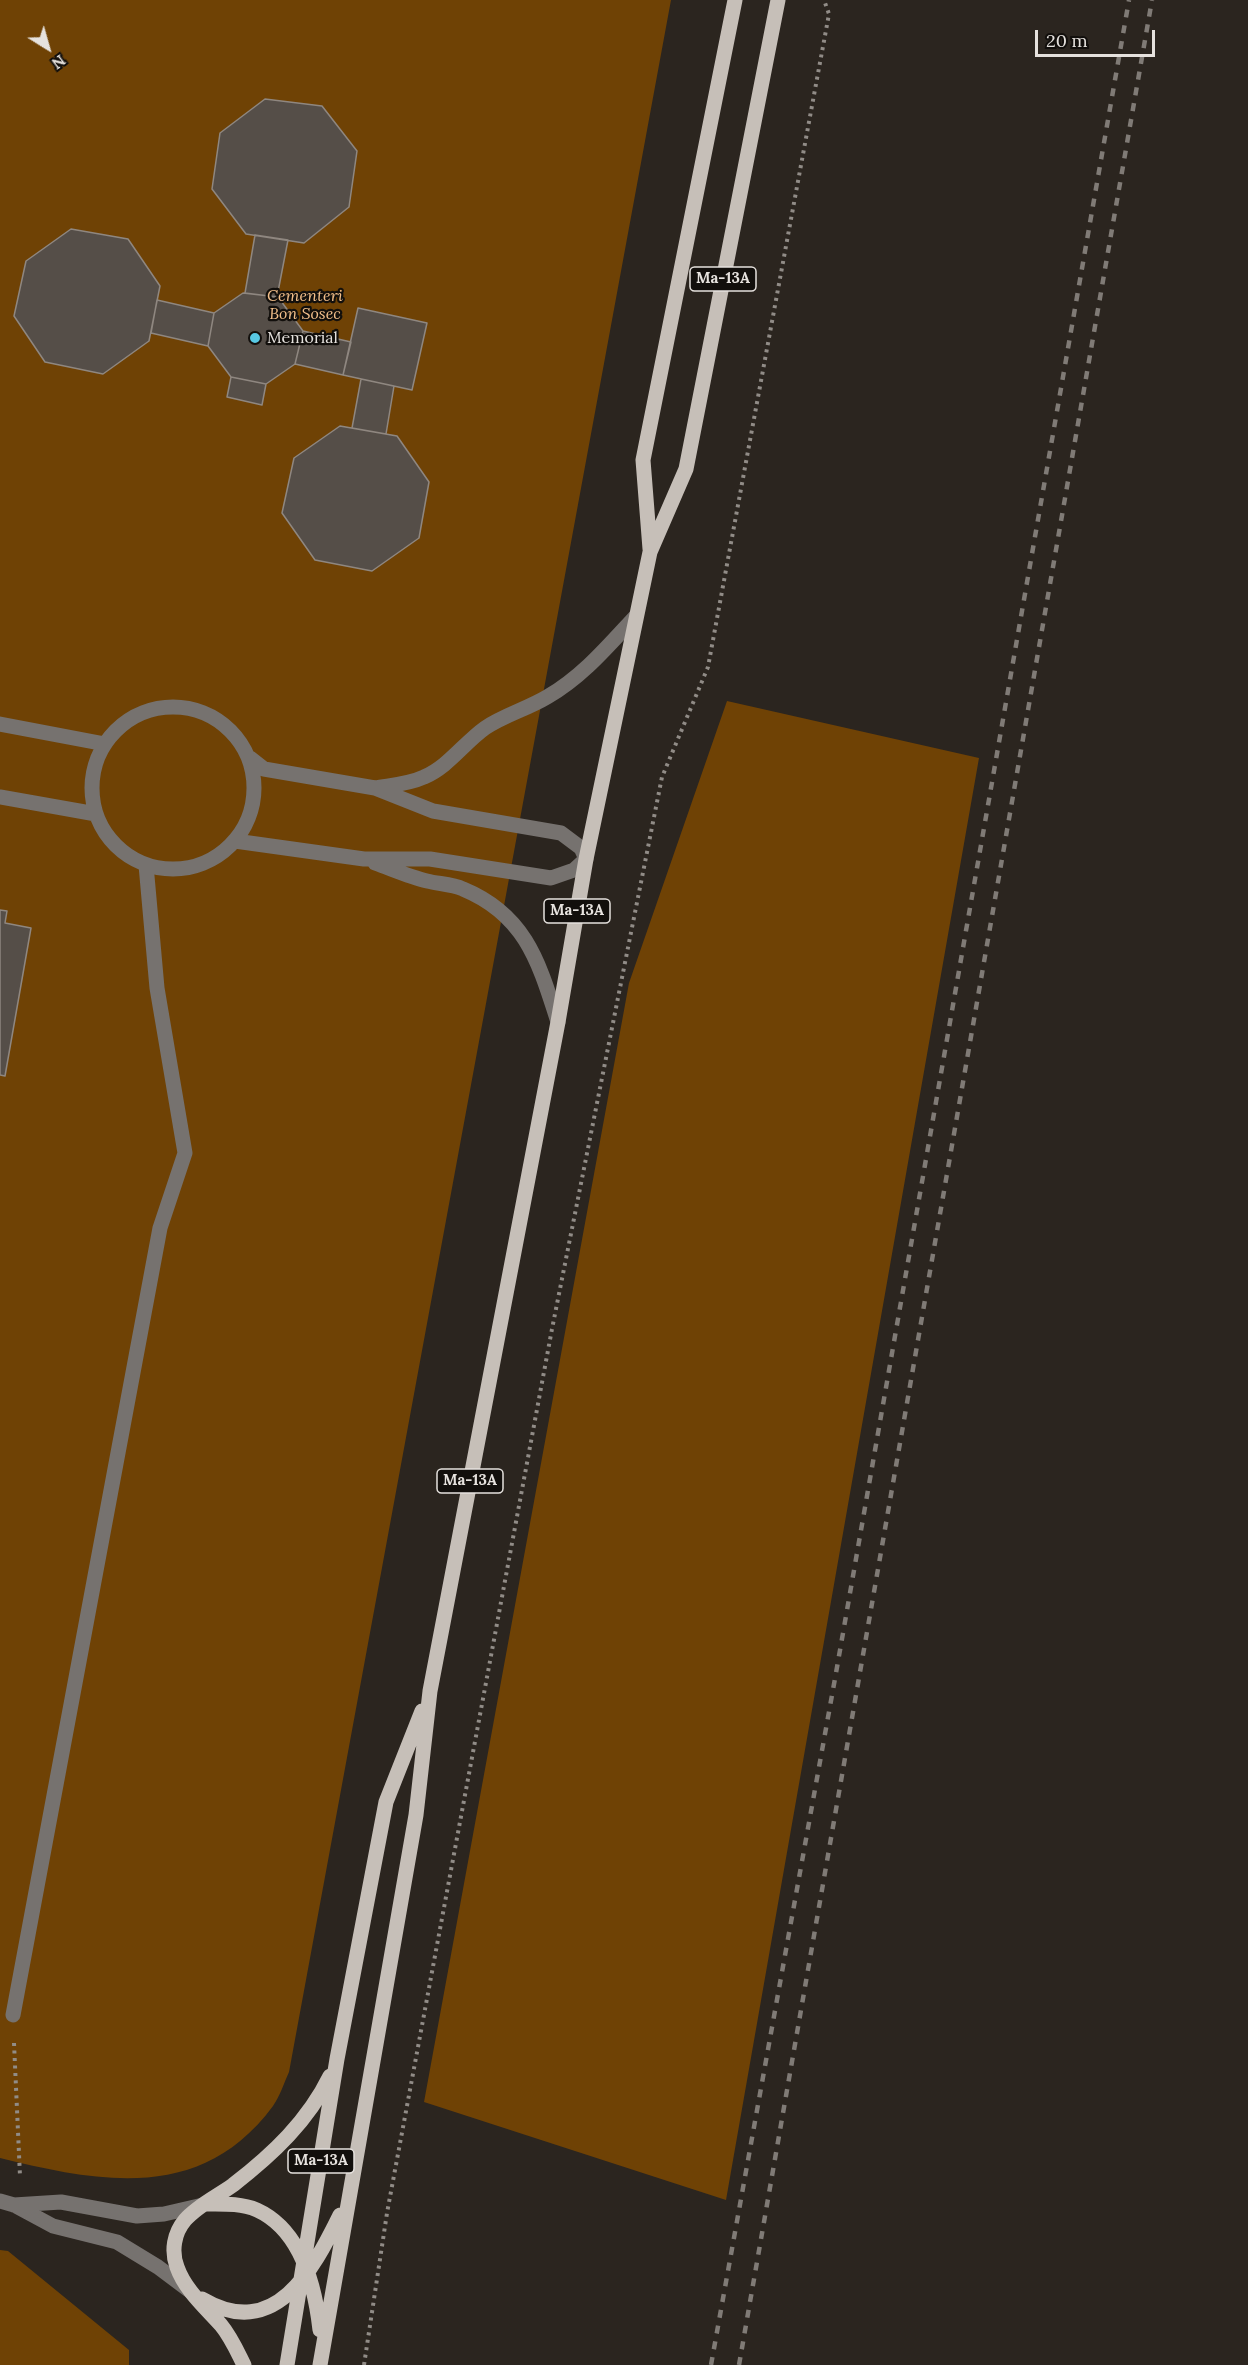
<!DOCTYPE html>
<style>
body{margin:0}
#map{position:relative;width:1248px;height:2365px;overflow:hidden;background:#2b251f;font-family:Lora,serif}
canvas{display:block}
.north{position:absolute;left:18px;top:18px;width:60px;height:60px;-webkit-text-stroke:4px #120f0c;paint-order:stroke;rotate:143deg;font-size:16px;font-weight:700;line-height:24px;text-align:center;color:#e6e2de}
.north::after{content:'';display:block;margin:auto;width:21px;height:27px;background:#e6e2de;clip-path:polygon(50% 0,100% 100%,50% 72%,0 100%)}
.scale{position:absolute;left:1035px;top:30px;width:120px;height:27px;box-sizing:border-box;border:3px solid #e6e2de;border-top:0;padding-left:8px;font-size:18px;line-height:21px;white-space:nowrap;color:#e6e2de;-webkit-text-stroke:4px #120f0c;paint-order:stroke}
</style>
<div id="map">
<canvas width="1248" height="2365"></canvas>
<div class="north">N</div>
<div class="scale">20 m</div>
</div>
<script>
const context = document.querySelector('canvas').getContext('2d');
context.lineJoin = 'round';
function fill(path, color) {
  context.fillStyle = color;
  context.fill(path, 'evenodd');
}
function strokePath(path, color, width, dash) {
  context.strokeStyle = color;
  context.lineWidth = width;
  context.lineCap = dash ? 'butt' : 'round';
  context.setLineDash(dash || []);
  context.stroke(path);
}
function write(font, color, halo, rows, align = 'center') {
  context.font = font + ' Lora,serif';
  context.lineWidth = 4.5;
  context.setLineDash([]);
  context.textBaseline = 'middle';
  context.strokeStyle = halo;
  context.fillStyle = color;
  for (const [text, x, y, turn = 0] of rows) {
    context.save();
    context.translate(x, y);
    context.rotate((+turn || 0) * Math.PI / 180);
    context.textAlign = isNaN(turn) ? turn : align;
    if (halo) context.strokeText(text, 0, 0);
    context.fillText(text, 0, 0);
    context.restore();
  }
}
const green = new Path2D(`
 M 0,0 L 671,0 L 289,2072 C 284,2083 280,2096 273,2106 C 202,2202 102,2183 0,2158 Z
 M 727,701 L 979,758 L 726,2200 L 424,2102 L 629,983 Z
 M 0,2250 L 8,2251 L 129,2350 L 129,2365 L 0,2365 Z`);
const building = new Path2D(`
 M 265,99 L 322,106 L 357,151 L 349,207 L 304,243 L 246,234 L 212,189 L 220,133 Z
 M 71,229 L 128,239 L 160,286 L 149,341 L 103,374 L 45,362 L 14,316 L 26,261 Z
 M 255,235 L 288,240 L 277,297 L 245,293 Z
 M 243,293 L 278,297 L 303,331 L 295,364 L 266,384 L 231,377 L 208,346 L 214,313 Z
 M 157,300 L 214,313 L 208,346 L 151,333 Z
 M 358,308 L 427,323 L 412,390 L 343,375 Z
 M 303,331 L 351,342 L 343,375 L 295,364 Z
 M 231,377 L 266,384 L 262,405 L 227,397 Z
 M 361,379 L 394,386 L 386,434 L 352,428 Z
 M 340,426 L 397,436 L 429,482 L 419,538 L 372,571 L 315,560 L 282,513 L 294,458 Z
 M 0,910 L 7,911 L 5,923 L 31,928 L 5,1076 L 0,1075 Z`);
const path = new Path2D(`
 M 14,2043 L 20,2176
 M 364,2365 L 387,2213 L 552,1329 L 662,777 L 708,667 L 829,14 L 824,0`);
const minor = new Path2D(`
 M92 788a81 81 0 1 1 162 0a81 81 0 1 1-162 0Z
 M 0,724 L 105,744
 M 375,788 C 392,785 409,784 424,777 C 448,767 464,743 485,728 C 504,715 527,709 547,697 C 582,677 608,646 635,617
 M 0,797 L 96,814
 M 235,841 L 364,859 L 430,859 L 551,878 L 574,870 L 586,859 L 581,848 L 561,833 L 433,811 L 375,788 L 264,769 L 250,758
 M 375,863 C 392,869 410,877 427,881 C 439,884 452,884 463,889 C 526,915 539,963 558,1022
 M 13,2015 L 160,1228 L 185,1153 L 157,988 L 146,865
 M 0,2201 L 14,2205 L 53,2226 L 117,2242 L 158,2267 L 190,2291
 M 14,2205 L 61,2202 L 137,2216 L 164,2214 L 203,2205`);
const major = new Path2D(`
 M 650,549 L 643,460 L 735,0
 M 206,2204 C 223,2204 241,2203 257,2210 C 301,2230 315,2286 320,2330
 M 202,2299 C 275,2342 313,2270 340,2215
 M 244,2365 C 237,2351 231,2337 221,2325 C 205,2307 185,2290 177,2267 C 171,2251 174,2233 185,2220 C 198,2205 218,2196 233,2185 C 273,2154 308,2121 330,2076
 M 287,2365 L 337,2059 L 386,1802 L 422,1711
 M 320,2365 L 416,1815 L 430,1691 L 558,1022 L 586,859 L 650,552 L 686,469 L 778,0`);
const rail = new Path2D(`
 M 711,2365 L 836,1673 L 1129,0
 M 739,2365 L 1152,0`);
const markers = [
 [255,338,6,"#58c9e4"]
];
const shields = [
 [723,279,66],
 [577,911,66],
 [470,1481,66],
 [321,2161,66]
];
const shieldNames = [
 ["Ma-13A",723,279],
 ["Ma-13A",577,911],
 ["Ma-13A",470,1481],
 ["Ma-13A",321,2161]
];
const parkNames = [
 ["Cementeri",305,296],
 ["Bon Sosec",305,314]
];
const poiNames = [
 ["Memorial",267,338]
];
fill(green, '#6f4205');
fill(building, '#554e48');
strokePath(building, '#8f8780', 1.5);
strokePath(path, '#918c87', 4, [3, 4.5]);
strokePath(minor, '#76726f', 15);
strokePath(major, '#c6bfb8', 15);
strokePath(rail, '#807b76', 4.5, [8, 8]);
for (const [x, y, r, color] of markers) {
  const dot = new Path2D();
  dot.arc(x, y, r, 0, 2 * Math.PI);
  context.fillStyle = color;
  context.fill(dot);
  strokePath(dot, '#120f0c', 2);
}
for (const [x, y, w] of shields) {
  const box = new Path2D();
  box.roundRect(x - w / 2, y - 12, w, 24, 4.5);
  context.fillStyle = '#120f0c';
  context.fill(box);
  strokePath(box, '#e6e2de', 1.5);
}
write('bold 15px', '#e6e2de', null, shieldNames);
write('italic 16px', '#f4c08b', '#120f0c', parkNames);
write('16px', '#e6e2de', '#120f0c', poiNames, 'left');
</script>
